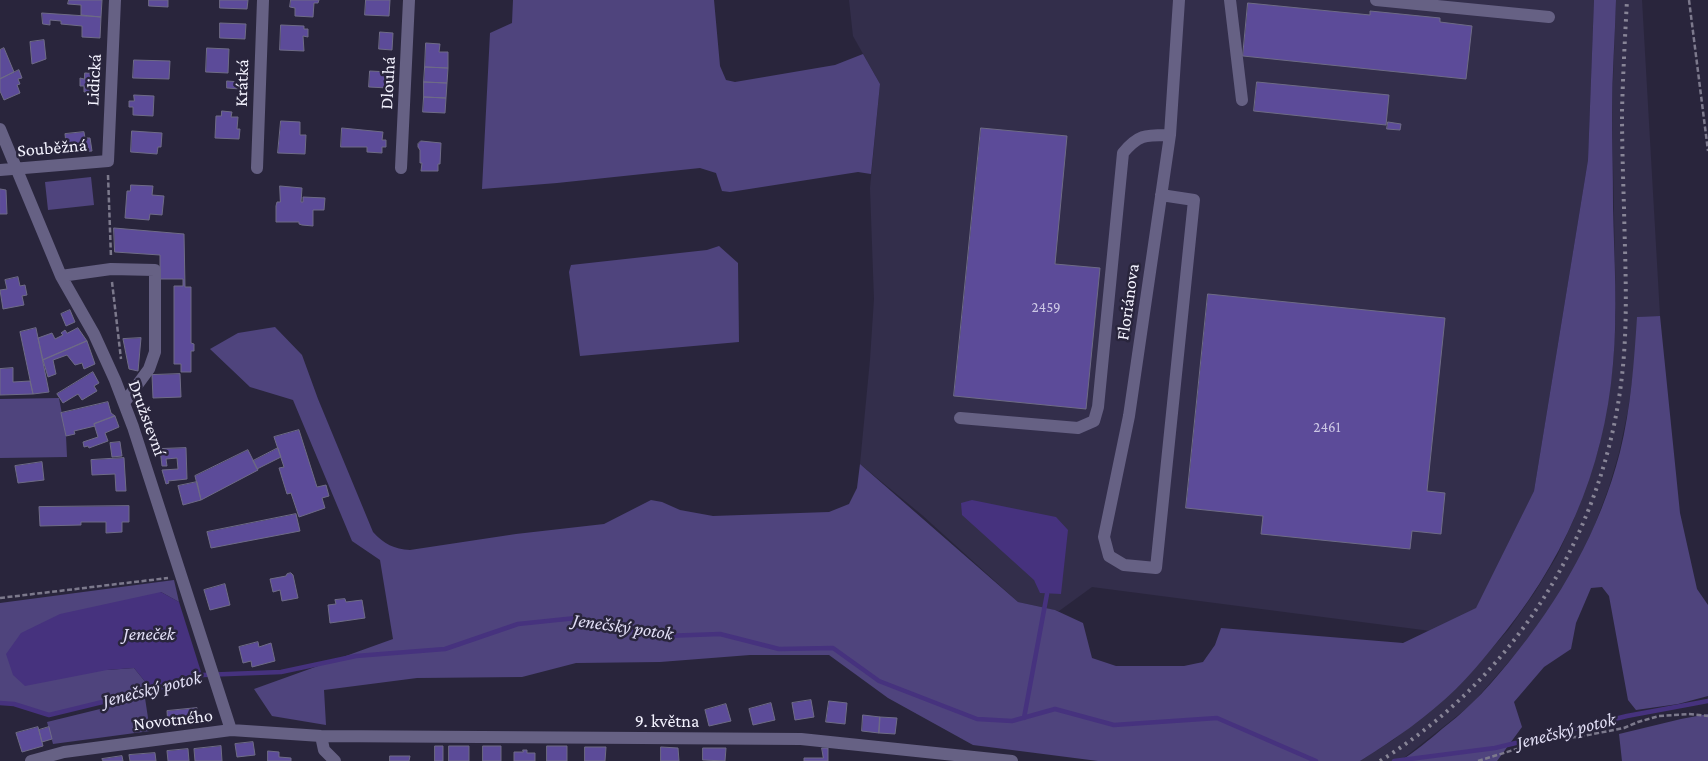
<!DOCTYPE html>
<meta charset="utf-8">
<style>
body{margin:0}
canvas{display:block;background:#29253c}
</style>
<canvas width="1708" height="761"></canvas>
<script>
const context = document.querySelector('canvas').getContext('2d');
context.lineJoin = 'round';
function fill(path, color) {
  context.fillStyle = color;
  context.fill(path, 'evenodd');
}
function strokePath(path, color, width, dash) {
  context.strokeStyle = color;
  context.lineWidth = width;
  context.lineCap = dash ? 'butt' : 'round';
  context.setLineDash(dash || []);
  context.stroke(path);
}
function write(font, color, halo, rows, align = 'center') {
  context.font = font + ' "Crimson Pro",serif';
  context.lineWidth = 5;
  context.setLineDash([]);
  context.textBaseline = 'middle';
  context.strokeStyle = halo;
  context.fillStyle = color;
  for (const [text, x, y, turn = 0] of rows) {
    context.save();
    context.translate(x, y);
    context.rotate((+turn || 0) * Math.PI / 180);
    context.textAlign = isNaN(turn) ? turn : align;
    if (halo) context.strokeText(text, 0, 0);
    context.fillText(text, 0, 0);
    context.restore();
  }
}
const built = new Path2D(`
 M 849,0 L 1594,0 L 1588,160 L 1534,491 L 1476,609 L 1431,631 L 1092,587 L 1059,611 L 1018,602 L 922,515 L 860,464 L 870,360 L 874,299 L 870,188 L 880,84 L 853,36 Z
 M 1616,0 L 1642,0 L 1660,316 L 1638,317 L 1634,367 L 1628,410 L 1619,453 L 1609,487 L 1594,527 L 1576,566 L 1553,604 L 1526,642 L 1471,705 L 1400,761 L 1360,761 L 1393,740 L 1456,689 L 1509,629 L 1535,592 L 1557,556 L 1574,519 L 1599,447 L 1607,406 L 1613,365 L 1616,316 L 1612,109 Z`);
const green = new Path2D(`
 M 513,0 L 714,0 L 720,66 L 726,80 L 735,82 L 835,65 L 863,54 L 880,84 L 871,174 L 858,172 L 730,192 L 722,191 L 716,173 L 700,168 L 557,183 L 482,189 L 490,33 L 512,23 Z
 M 1594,0 L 1616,0 C 1615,37 1612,74 1612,111 C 1612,143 1613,174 1613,206 C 1614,259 1618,311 1613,364 C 1604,472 1562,565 1493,647 C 1481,662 1469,676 1456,689 C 1427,717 1394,740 1360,761 L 1098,761 L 973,745 L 888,698 L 829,655 L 750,655 L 660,662 L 576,663 L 522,677 L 417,678 L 324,690 L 326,725 L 272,716 L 254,689 L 393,639 L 380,560 L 352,541 L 293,400 L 250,387 L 210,349 L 238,333 L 275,327 L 302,355 L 318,399 L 373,532 C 384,544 394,549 410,550 L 516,534 L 604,524 L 651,500 L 662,502 L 680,510 L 713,516 L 829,512 L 849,504 L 857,488 L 860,464 L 1018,602 L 1055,610 L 1083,623 L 1092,658 L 1116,666 L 1184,666 L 1203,662 L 1215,645 L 1221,628 L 1403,643 L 1476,608 L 1534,491 L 1588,160 Z
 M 91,177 L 94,205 L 48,210 L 45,182 Z
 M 719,246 L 738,263 L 739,342 L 580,356 L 569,272 L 571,265 L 707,250 Z
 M 1660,316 L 1680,513 L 1697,589 L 1708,605 L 1708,696 L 1678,704 L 1636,710 L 1628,700 L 1609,596 L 1602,587 L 1591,588 L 1576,623 L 1571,649 L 1544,667 L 1514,702 L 1522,727 L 1497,761 L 1400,761 C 1415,752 1429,740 1442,729 C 1452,721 1462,713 1471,704 C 1485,691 1497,676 1509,662 C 1560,600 1600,530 1620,452 C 1631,407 1634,362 1637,317 Z
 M 59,398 L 66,436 L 67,457 L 0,458 L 0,399 Z
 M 174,580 L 179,602 L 161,592 L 107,670 L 134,668 L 152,690 L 49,715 L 14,704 L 0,702 L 0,603 Z
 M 145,698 L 150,731 L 53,744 L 47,722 Z
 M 1708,714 L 1708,761 L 1622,761 L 1619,734 L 1681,719 Z`);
const water = new Path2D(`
 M 972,500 L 1056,517 L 1068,530 L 1061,594 L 1040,593 L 1034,580 L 962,515 L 961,503 Z
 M 161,592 L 179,602 L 202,675 L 152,690 L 134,668 L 107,670 L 25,686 L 13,675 L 6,654 L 21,633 L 60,614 Z`);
const stream = new Path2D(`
 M 0,703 L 14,704 L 49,715 L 152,690 L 202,675 L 281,672 L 356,656 L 445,649 L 518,624 L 576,618 L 664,636 L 720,634 L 779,649 L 833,648 L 879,681 L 977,719 L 1012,721 L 1055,709 L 1114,725 L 1217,718 L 1316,761
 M 1024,718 L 1047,594
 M 1394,761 L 1495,748 L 1627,716 L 1708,701`);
const building = new Path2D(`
 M 69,0 L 102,0 L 101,17 L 81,15 L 81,5 L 68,4 Z
 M 149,0 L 168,0 L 168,7 L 149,6 Z
 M 220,0 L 248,0 L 247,9 L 220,8 Z
 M 291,0 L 319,0 L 318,3 L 314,3 L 313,17 L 295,16 L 295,8 L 290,7 Z
 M 366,0 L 390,0 L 389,16 L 365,15 Z
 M 1248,3 L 1370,15 L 1370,11 L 1440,18 L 1440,22 L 1472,26 L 1466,79 L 1243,56 Z
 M 42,13 L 101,17 L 100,38 L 82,37 L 82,26 L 61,24 L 61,21 L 50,20 L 50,25 L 43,24 Z
 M 220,23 L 246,24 L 245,39 L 220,38 Z
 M 281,25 L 304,26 L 304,29 L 308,29 L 308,37 L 303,36 L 304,51 L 280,50 Z
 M 380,32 L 393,33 L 392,50 L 379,49 Z
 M 44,40 L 46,59 L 32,64 L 30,42 Z
 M 426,43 L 440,44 L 439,52 L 448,52 L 448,68 L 425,67 Z
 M 4,48 L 14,72 L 0,79 L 0,50 Z
 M 207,48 L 229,49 L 228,73 L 206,72 Z
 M 134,60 L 170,61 L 169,79 L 133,78 Z
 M 425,67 L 448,68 L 447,83 L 424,82 Z
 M 19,70 L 22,78 L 18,79 L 20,84 L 17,85 L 20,93 L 4,100 L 0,91 L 0,79 Z
 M 370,71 L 389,72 L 388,88 L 369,87 Z
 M 85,73 L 98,73 L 97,92 L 84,92 L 84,86 L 80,86 L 80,78 L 84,79 Z
 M 227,81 L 241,82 L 241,89 L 227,88 Z
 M 424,82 L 447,83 L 446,98 L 424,97 Z
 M 1257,82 L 1389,95 L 1386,125 L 1254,111 Z
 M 134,95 L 154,96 L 153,116 L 133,115 L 133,107 L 129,107 L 129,101 L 134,101 Z
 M 424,97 L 446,98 L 445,113 L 423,112 Z
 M 222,111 L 232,112 L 231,117 L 238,117 L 237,129 L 240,129 L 239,139 L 215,138 L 216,116 L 221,116 Z
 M 281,121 L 300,122 L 300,135 L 306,135 L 305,154 L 278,153 Z
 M 1388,122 L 1401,124 L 1400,130 L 1387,129 Z
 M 342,128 L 383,132 L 382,140 L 386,140 L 386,147 L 382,147 L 382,153 L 367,152 L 367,147 L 341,147 Z
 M 981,128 L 1067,136 L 1055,264 L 1100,268 L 1086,409 L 954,396 Z
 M 132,131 L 162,133 L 161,147 L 158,147 L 157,154 L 131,152 Z
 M 84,132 L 85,138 L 90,138 L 92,151 L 67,153 L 65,134 Z
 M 421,141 L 441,143 L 440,164 L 438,164 L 438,171 L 421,171 L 422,163 L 420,163 L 420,150 L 418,147 L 418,144 Z
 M 131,185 L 153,186 L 152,195 L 164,196 L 162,215 L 150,214 L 149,220 L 125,218 L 127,191 L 130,191 Z
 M 280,186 L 302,188 L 301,202 L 303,202 L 303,197 L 325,198 L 324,210 L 313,210 L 313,226 L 302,225 L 299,224 L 299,222 L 276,222 L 276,206 L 277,202 L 280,202 Z
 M 0,189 L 6,190 L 7,214 L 0,214 Z
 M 114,228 L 184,234 L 185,287 L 191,287 L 191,343 L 194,344 L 194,351 L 191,351 L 191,372 L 181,372 L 181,364 L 174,364 L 174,286 L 183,286 L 183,279 L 160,279 L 160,255 L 115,252 Z
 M 18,277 L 20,286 L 25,285 L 27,295 L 22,296 L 24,305 L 3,309 L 0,290 L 7,289 L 5,280 Z
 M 1208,294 L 1445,318 L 1427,491 L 1445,493 L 1441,534 L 1412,531 L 1410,549 L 1261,534 L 1263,516 L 1186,508 Z
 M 70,310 L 75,322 L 66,326 L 61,314 Z
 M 36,328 L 49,392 L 33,394 L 20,332 Z
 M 78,328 L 87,341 L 43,360 L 38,338 L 52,333 L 55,339 L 63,335 L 61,333 L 65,330 L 67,333 Z
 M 141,338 L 138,371 L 129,369 L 123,339 Z
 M 87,341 L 95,364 L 84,369 L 82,363 L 75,365 L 67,355 L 53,360 L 56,374 L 48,377 L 43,360 Z
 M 13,368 L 13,382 L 30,381 L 33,394 L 0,395 L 0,369 Z
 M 93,372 L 99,383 L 94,386 L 97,391 L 82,400 L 78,394 L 63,403 L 57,394 Z
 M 180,374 L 181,397 L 153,398 L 152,375 Z
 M 108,402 L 111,413 L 115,416 L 94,424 L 95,426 L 74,431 L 75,434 L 66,436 L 61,413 Z
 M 115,416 L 119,427 L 105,433 L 108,441 L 89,448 L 88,446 L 84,447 L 83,442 L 98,437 L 94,424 Z
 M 299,430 L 317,487 L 326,485 L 329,496 L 322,498 L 325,508 L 299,517 L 291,493 L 287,494 L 279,468 L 284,467 L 274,437 Z
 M 120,442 L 122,456 L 112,457 L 110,443 Z
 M 186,448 L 187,479 L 168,481 L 169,483 L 166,484 L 162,470 L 178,469 L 177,458 L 166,459 L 167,466 L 162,466 L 160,449 Z
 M 278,448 L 281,457 L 257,469 L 253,461 Z
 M 248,450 L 258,470 L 201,500 L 195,476 Z
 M 124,458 L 126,491 L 116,491 L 115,474 L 92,475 L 91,460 Z
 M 42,462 L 44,480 L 18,483 L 15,466 Z
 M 197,482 L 201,500 L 183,505 L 178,486 Z
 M 129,506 L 129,522 L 122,522 L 122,532 L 106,533 L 106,522 L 81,522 L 81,525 L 40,526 L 39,507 Z
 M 296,514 L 300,531 L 211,548 L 207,532 Z
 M 291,573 L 293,575 L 298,598 L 282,601 L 280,590 L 273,592 L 270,579 L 286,576 L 287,574 Z
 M 225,584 L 230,605 L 210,610 L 204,590 Z
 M 345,599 L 346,602 L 362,600 L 365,618 L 330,623 L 328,605 L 336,604 L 335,600 Z
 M 258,642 L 259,647 L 271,643 L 275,661 L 252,667 L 251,661 L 243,663 L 239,647 Z
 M 811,700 L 814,717 L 795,720 L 792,703 Z
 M 829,701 L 847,703 L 845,724 L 826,722 Z
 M 771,703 L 775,720 L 753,725 L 749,709 Z
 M 726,704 L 731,721 L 709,726 L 705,710 Z
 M 197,708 L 198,723 L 168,725 L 167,711 Z
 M 863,715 L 880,717 L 879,733 L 862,731 Z
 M 880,717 L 897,718 L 895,734 L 879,733 Z
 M 38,727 L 43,746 L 22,752 L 16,733 Z
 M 49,727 L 52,739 L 42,742 L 39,730 Z
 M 253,742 L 255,755 L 237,757 L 235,744 Z
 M 221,746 L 222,761 L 195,761 L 194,749 Z
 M 435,746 L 443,746 L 443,761 L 435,761 Z
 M 449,746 L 469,746 L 469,761 L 449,761 Z
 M 483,746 L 501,746 L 501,761 L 483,761 Z
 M 547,746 L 567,746 L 567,761 L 547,761 Z
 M 585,747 L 606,747 L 605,761 L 585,761 Z
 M 661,747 L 678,748 L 679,761 L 661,761 Z
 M 703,748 L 726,748 L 725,761 L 703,760 Z
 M 822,748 L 828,748 L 828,761 L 804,761 L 804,758 L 823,758 Z
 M 188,749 L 189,761 L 168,761 L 167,751 Z
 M 523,750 L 527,750 L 527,753 L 535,753 L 535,761 L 514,761 L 514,752 L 523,752 Z
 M 268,751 L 279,752 L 279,757 L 291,758 L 291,761 L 268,761 Z
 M 155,753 L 156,761 L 130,761 L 129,755 Z
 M 122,756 L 123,761 L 103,761 L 102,759 Z
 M 390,756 L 410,756 L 409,761 L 390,761 Z`);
const path = new Path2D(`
 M 1689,0 L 1708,151
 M 108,175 L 111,257
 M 112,282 L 121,359
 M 0,598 L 168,578
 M 1478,761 L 1552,738 L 1578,737 L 1624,728 L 1638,722 L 1659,716 L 1689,714 L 1708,716`);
const minor = new Path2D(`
 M 1230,0 L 1242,100
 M 1376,0 L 1549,17
 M 0,129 L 61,276 L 94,334 L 115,380 L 133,427 L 231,730
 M 257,168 L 263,0
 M 401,168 L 409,0
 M 0,170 L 108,161 L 115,0
 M 1161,195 L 1194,200 L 1156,568 L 1124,565 L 1109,556 L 1104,537 L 1129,416 L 1170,135 L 1179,0
 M 61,276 L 111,269 L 155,270 L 155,352 L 149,369 L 124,403
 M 960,418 L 1078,428 L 1094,421 L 1098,407 L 1123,153 C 1139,134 1146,135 1170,135
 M 321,736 L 324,750 L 335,761
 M 31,761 L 64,752 L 231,730 L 321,736 L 801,739 L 1012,761`);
const rail = new Path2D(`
 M 1380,761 C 1518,675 1608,527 1623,366 C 1628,313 1625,261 1624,208 C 1623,176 1622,143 1622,111 C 1623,74 1625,37 1627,0`);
const numberNames = [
 ["2459",1046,307],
 ["2461",1327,427]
];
const streetNames = [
 ["Lidická",94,80,-87],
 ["Krátká",242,83,-88],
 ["Dlouhá",388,83,-87],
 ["Souběžná",52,148,-5],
 ["Floriánova",1128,302,-82],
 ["Družstevní",147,418,70],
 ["Novotného",173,720,-7],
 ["9. května",667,721]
];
const waterNames = [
 ["Jenečský potok",623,627,8],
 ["Jeneček",149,634],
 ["Jenečský potok",152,689,-14],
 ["Jenečský potok",1566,731,-14]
];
fill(built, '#332e4b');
fill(green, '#4f447d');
fill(water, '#46327e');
strokePath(stream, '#46327e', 4.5);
fill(building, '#5c4b99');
strokePath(building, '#6e6b86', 1);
strokePath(path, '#7c798c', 2.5, [5, 2.5]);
strokePath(minor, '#666184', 12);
strokePath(rail, '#888597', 4, [2.5, 5]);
write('15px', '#cdc8e5', null, numberNames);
write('18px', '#f3f2fe', '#29253c', streetNames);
write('italic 19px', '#e1def5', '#29253c', waterNames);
</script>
